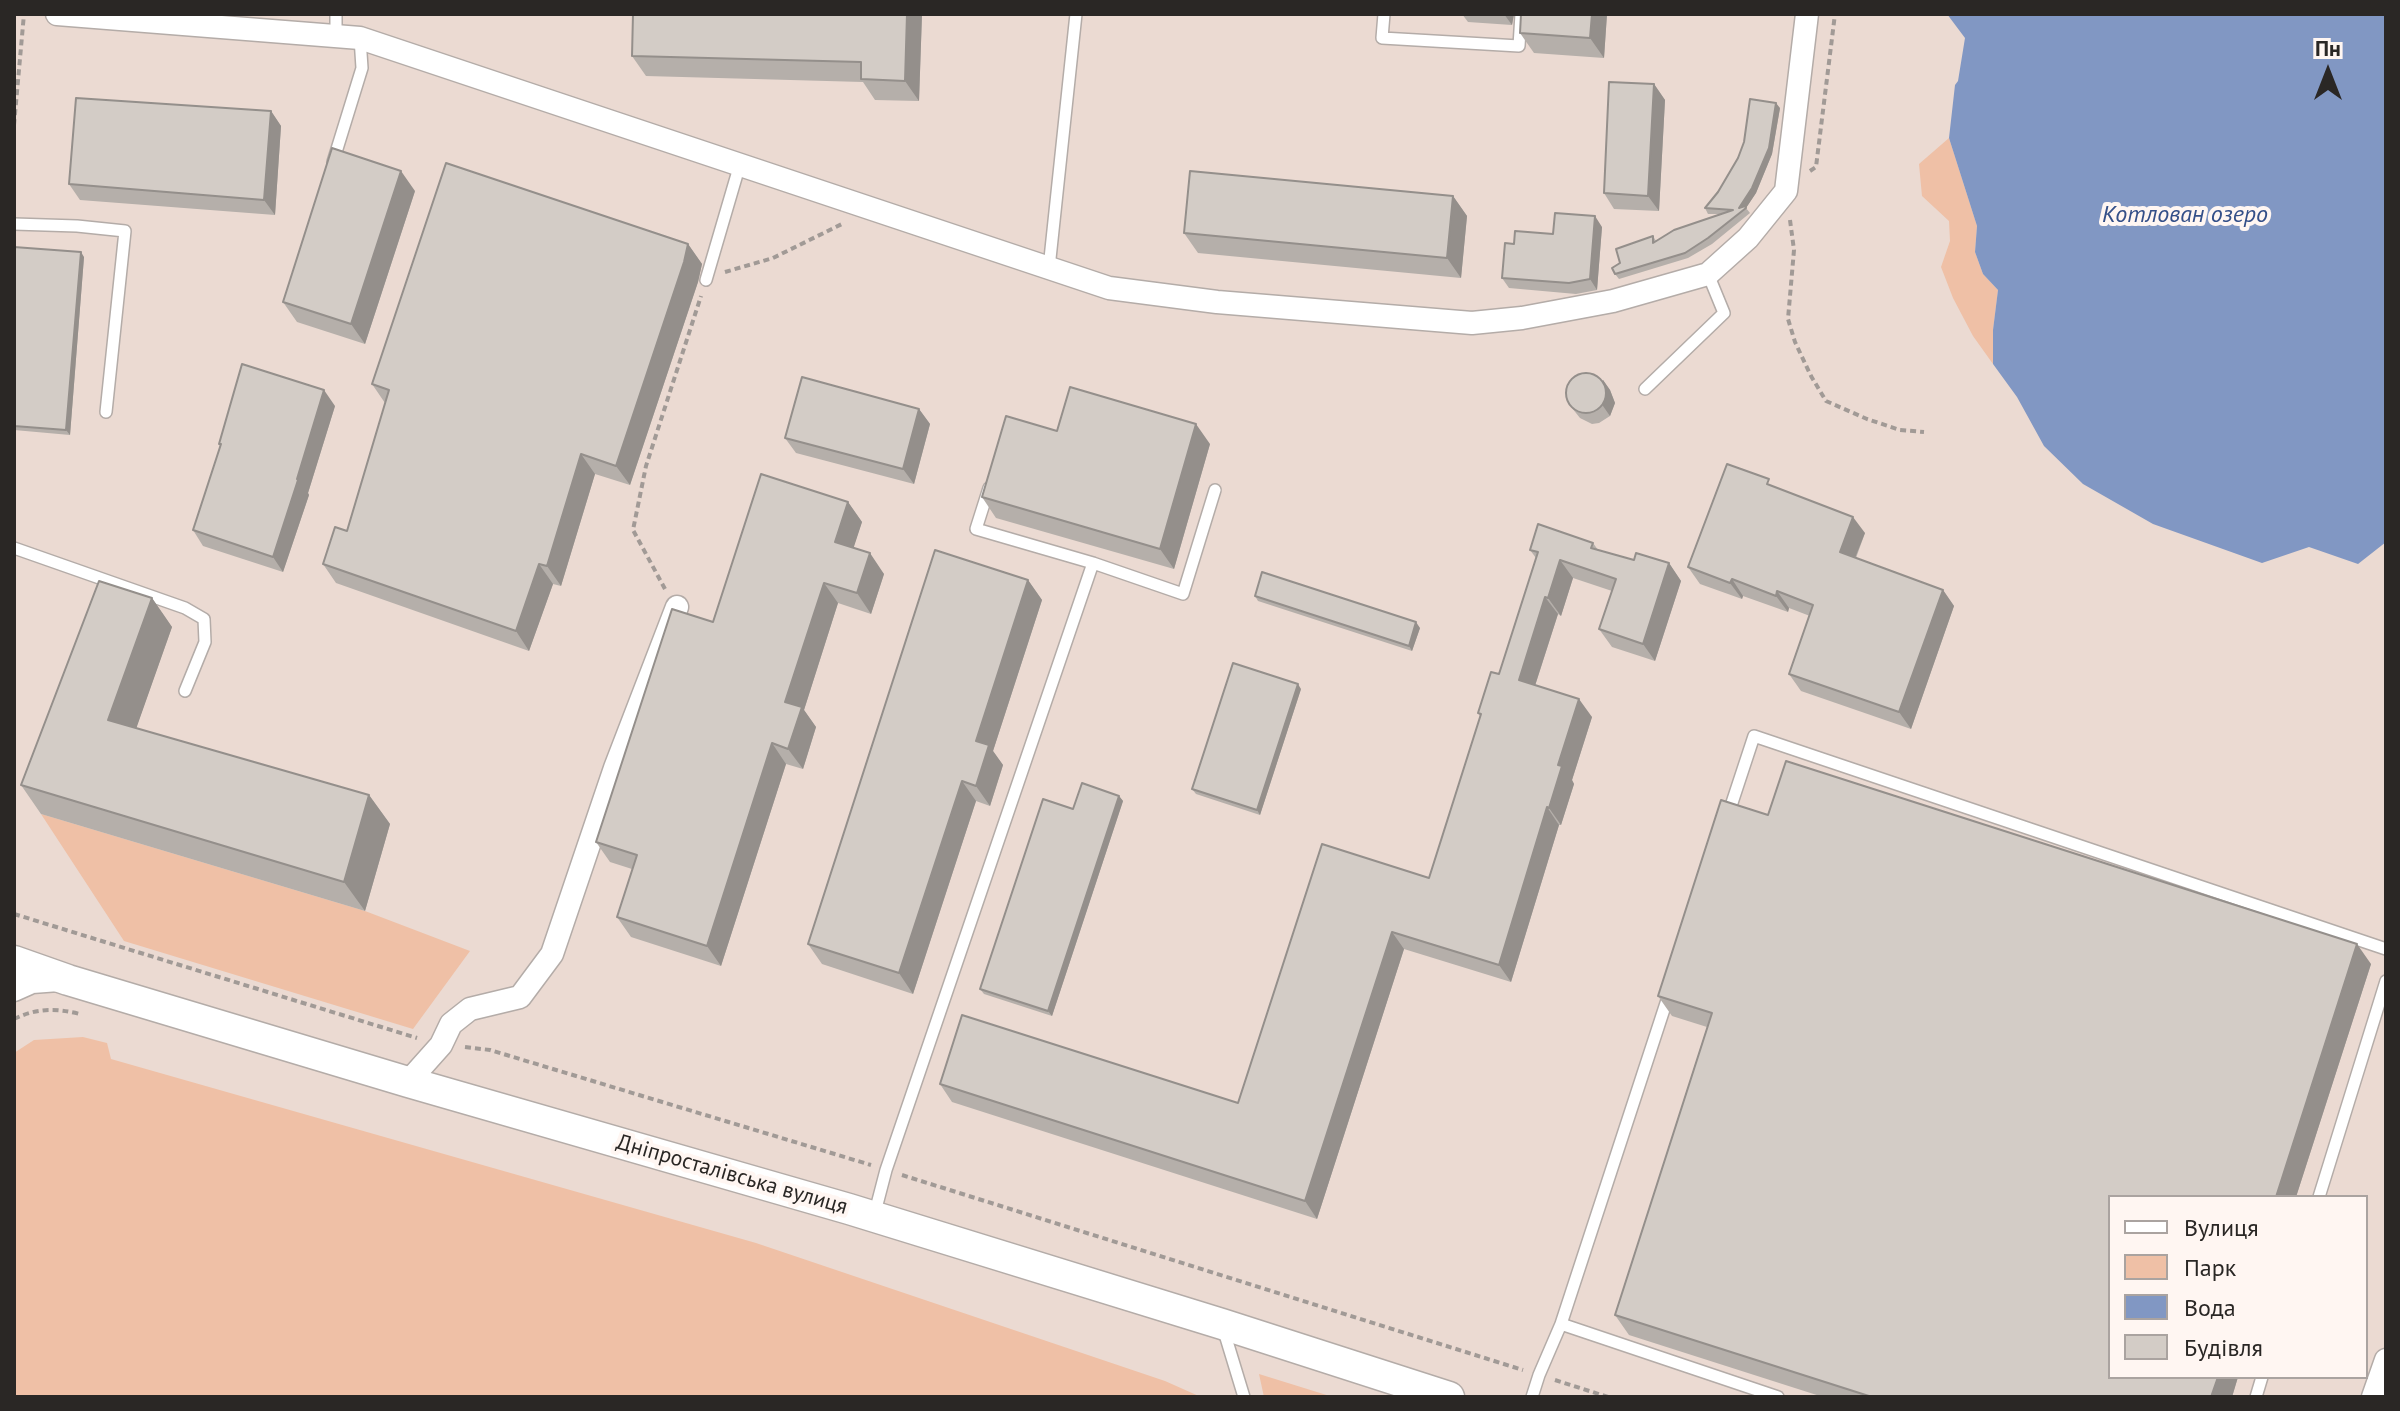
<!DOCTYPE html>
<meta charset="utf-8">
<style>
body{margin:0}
#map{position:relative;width:2400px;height:1411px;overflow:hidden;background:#f2e9e4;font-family:"PT Sans",sans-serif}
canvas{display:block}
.frame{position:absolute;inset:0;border:16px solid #2a2725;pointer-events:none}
.legend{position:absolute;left:2108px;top:1195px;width:260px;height:184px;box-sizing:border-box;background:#fff6f2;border:2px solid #aaa3a0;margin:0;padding:10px 14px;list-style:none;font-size:24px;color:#2a2725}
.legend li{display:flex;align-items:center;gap:16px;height:40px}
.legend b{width:40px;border:2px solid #aaa3a0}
.north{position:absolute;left:2288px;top:32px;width:80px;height:80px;-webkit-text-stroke:6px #fff6f2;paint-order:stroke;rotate:0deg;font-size:22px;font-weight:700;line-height:32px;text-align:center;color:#2a2725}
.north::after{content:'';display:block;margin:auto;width:28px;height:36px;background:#2a2725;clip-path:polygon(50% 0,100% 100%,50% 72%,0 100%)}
</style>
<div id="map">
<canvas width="2400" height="1411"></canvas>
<div class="frame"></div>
<ul class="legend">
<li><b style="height:10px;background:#fff"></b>Вулиця</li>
<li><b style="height:22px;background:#efc0a6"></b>Парк</li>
<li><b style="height:22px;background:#8197c3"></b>Вода</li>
<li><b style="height:22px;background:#d3ccc6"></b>Будівля</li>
</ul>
<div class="north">Пн</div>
</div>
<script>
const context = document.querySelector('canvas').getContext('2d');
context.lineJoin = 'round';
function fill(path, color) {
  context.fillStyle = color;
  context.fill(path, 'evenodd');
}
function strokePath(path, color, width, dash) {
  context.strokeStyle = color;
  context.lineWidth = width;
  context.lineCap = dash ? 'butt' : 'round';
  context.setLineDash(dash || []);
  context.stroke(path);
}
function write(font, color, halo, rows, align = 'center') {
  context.font = font + ' "PT Sans",sans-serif';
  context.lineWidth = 8;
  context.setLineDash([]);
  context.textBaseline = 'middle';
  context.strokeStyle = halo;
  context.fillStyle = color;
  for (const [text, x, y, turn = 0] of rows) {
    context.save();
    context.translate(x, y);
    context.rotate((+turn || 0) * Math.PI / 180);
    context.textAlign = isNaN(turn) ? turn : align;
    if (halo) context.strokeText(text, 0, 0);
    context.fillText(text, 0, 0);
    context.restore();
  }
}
const built = new Path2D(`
 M 14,14 L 2386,14 L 2386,1397 L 14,1397 ZM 2110,1197 L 2366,1197 L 2366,1377 L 2110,1377 Z`);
const green = new Path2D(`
 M 1949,138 L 1977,226 L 1975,252 L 1983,274 L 1998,290 L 1993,330 L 1993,364 L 1973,336 L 1953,298 L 1941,267 L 1950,241 L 1949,221 L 1922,196 L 1919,164 Z
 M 41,814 L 365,911 L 470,951 L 413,1029 L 124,941 Z
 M 83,1037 L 107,1043 L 111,1059 L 756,1243 L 1165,1381 L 1201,1397 L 14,1397 L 14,1053 L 34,1040 Z
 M 1259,1374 L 1333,1397 L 1264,1397 Z`);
const water = new Path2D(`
 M 1947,14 L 2386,14 L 2386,542 L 2358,564 L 2309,547 L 2262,563 L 2153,524 L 2083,484 L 2044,446 L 2017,397 L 1993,364 L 1993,330 L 1998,290 L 1983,274 L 1975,252 L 1977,226 L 1949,138 L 1955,85 L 1958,81 L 1965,38 Z`);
const path = new Path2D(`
 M 14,125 L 24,14
 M 1810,171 L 1816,167 L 1835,14
 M 1790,220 L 1794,250 L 1788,319 L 1795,342 L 1811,376 L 1826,401 L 1867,419 L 1900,430 L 1924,432
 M 725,272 L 773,258 L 842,224
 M 665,589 L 633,530 L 646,466 L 701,296
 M 14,914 L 417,1038
 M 14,1019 C 37,1008 55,1008 80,1014
 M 465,1047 L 490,1050 L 871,1165
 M 902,1175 L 1523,1370
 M 1555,1380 L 1608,1397`);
const lane = new Path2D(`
 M 336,14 L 336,36
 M 1384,14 L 1382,38 L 1519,46 L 1521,14
 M 333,162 L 362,68 L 360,38
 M 14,224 L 77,226 L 125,231 L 106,412
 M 1049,268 L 1076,14
 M 706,280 L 740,164
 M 1645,389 L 1724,313 L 1708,274
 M 989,488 L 976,529 L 1093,563 L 1183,594 L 1215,490
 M 14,548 L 185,608 L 204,619 L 205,642 L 185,691
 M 1727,818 L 1754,736 L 2386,949
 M 2319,1197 L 2386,981
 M 874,1216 L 886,1170 L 1093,563
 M 1561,1324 L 1669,994
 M 1223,1328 L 1244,1397
 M 1532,1397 L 1539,1375 L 1561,1324 L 1778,1397
 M 2256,1397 L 2262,1377`);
const street = new Path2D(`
 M 57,14 L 360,38 L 1109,288 L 1217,302 L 1472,323 L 1522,318 L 1613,301 L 1708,274 L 1748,238 L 1786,191 L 1807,14
 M 14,990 L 32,982 L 59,980
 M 408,1082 L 441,1045 L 451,1024 L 470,1009 L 520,997 L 552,954 L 615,768 L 677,607
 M 2373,1397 L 2386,1360`);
const secondary = new Path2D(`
 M 14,961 L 68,980 L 408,1082 L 849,1209 L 1222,1324 L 1449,1397`);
const wall = new Path2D(`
 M 633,14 L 922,14 L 919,101 L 875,100 L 863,82 L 646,76 L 632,56 Z
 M 1462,14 L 1514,14 L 1512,25 L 1468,22 Z
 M 1520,14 L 1607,14 L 1604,58 L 1534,53 L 1520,33 L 1521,16 Z
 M 1654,84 L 1665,100 L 1659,211 L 1614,209 L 1604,193 Z
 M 1780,108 L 1772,154 L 1756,193 L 1746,208 L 1750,213 L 1712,244 L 1688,258 L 1619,279 L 1615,274 L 1620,263 L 1653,236 L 1656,241 L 1720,214 L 1708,214 L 1705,208 Z
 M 271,111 L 281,126 L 275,215 L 80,200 L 69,184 Z
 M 415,191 L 365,344 L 297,322 L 283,302 Z
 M 1453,196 L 1467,216 L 1461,278 L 1198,253 L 1184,233 Z
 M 1602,227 L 1597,290 L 1576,294 L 1509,288 L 1502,278 L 1514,244 Z
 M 688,244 L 702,264 L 698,282 L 630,485 L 595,474 L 561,586 L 553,584 L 529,651 L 336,583 L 323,564 L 347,531 L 385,403 L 372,384 Z
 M 14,247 L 84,257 L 70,435 L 14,430 Z
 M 1603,380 L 1610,390 L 1615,403 L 1610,416 L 1599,423 L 1592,424 L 1580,418 L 1572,408 Z
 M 335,406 L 308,493 L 309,495 L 283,572 L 203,546 L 193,530 L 220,446 L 219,444 Z
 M 919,409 L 930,424 L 914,484 L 796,453 L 785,438 Z
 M 1057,431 L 1210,444 L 1174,569 L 996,518 L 982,497 Z
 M 1774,487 L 1865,533 L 1856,558 L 1943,590 L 1954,606 L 1911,729 L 1801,691 L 1789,674 L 1810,616 L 1789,608 L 1788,612 L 1743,596 L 1742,599 L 1700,584 L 1688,567 Z
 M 848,502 L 862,522 L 853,548 L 884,574 L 871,614 L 838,603 L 804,710 L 816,727 L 803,769 L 786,764 L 721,966 L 631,937 L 617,917 L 632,869 L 610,862 L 596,842 L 713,622 Z
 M 1593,543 L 1598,550 L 1634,560 L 1669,563 L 1681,581 L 1655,661 L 1612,647 L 1599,629 L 1612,591 L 1573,578 L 1561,616 L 1558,614 L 1535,686 L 1592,717 L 1572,780 L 1574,784 L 1561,825 L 1559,825 L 1511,982 L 1404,949 L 1317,1219 L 952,1102 L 940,1084 L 1238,1103 L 1429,878 L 1481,717 L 1478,713 L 1499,674 L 1536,558 L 1530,550 Z
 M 1028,580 L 1042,600 L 993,751 L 1003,765 L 990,806 L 976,801 L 913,994 L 822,964 L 808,944 Z
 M 1255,596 L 1420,628 L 1412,651 L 1258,601 Z
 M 152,598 L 172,627 L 136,728 L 369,795 L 390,824 L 365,911 L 41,814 L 21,785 Z
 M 1301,689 L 1260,815 L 1196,794 L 1192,789 Z
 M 1119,796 L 1123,801 L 1052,1016 L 984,994 L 980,989 L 1073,809 Z
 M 1768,815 L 2371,964 L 2296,1197 L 2110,1197 L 2110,1377 L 2238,1377 L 2232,1397 L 1823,1397 L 1629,1335 L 1615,1315 L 1707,1027 L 1672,1016 L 1658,996 Z`);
const shadedWall = new Path2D(`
 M 907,14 L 922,14 L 919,101 L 905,81 Z
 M 1504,14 L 1514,14 L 1512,25 Z
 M 1592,14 L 1607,14 L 1604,58 L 1590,38 Z
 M 1654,84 L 1665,100 L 1659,211 L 1648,196 Z
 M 1776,103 L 1780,108 L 1772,154 L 1756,193 L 1746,208 L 1739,208 Z
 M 271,111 L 281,126 L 275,215 L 264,200 Z
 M 401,171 L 415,191 L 365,344 L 351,324 Z
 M 1453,196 L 1467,216 L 1461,278 L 1447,258 Z
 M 1595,216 L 1602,227 L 1597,290 L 1590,279 Z
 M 688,244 L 702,264 L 698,282 L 630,485 L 616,466 Z
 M 81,252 L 84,257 L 70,435 L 66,430 Z
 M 1603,380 L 1610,390 L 1615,403 L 1610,416 L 1603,406 Z
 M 324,390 L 335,406 L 308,493 L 309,495 L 283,572 L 273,557 Z
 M 919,409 L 930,424 L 914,484 L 903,469 Z
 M 1196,424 L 1210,444 L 1174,569 L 1160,549 Z
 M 581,454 L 595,474 L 561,586 L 547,566 Z
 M 848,502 L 862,522 L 849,562 L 835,542 Z
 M 1853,517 L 1865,533 L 1851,568 L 1840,552 Z
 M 870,553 L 884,574 L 871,614 L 857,593 Z
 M 1560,560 L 1573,578 L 1561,616 L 1548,598 Z
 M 1669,563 L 1681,581 L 1655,661 L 1643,644 Z
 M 539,564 L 553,584 L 529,651 L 516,631 Z
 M 1732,579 L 1743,596 L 1742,599 L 1730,583 Z
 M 1028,580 L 1042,600 L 993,751 L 1003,765 L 990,806 L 976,786 L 976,741 Z
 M 824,583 L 838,603 L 804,710 L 816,727 L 803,769 L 788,749 L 785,702 Z
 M 1943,590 L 1954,606 L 1911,729 L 1899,712 Z
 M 1777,591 L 1789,608 L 1788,612 L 1776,596 Z
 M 1545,597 L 1558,614 L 1531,698 L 1519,680 Z
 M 152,598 L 172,627 L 129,749 L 108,720 Z
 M 1416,622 L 1420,628 L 1412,651 L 1409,646 Z
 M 1298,684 L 1301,689 L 1260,815 L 1257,810 Z
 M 1579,699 L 1592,717 L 1572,780 L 1574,784 L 1561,825 L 1549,808 L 1558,765 Z
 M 772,743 L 786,764 L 721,966 L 707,946 Z
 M 962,781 L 976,801 L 913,994 L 899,973 Z
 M 369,795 L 390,824 L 365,911 L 344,882 Z
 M 1119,796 L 1123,801 L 1052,1016 L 1048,1011 Z
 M 1547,807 L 1559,825 L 1511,982 L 1499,965 Z
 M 1392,932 L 1404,949 L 1317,1219 L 1305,1201 Z
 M 2357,944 L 2371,964 L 2296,1197 L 2276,1197 Z
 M 2218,1377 L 2238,1377 L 2232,1397 L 2211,1397 Z`);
const building = new Path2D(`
 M 633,14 L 907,14 L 905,81 L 861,79 L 861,62 L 632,56 Z
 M 1521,14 L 1592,14 L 1590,38 L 1520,33 Z
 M 1609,82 L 1654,84 L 1648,196 L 1604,193 Z
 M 76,98 L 271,111 L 264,200 L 69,184 Z
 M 1750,99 L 1776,103 L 1769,148 L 1752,188 L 1739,208 L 1745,206 L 1746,208 L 1708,238 L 1685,253 L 1615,274 L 1612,268 L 1620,263 L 1616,249 L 1653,236 L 1653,243 L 1674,230 L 1733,210 L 1705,208 L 1718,192 L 1738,158 L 1744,142 Z
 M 332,148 L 401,171 L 351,324 L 283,302 Z
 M 446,163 L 688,244 L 684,262 L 616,466 L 581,454 L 547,566 L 539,564 L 516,631 L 323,564 L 335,527 L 347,531 L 389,390 L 372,384 Z
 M 1190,171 L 1453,196 L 1447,258 L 1184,233 Z
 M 1555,213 L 1595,216 L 1590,279 L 1569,283 L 1502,278 L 1505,243 L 1514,244 L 1515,231 L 1553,234 Z
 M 14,247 L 81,252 L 66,430 L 14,426 Z
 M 242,364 L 324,390 L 297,479 L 298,480 L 273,557 L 193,530 L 221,444 L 219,444 Z
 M1566 393a20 20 0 1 1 40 0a20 20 0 1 1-40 0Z
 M 802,377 L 919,409 L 903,469 L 785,438 Z
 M 1070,387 L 1196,424 L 1160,549 L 982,497 L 1006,416 L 1057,431 Z
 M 1727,464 L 1769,479 L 1767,484 L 1853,517 L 1840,552 L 1943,590 L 1899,712 L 1789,674 L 1813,605 L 1777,591 L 1776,596 L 1732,579 L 1730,583 L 1688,567 Z
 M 761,474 L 848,502 L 835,542 L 870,553 L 857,593 L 824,583 L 785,702 L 802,707 L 788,749 L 772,743 L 707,946 L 617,917 L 637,855 L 596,842 L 672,609 L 713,622 Z
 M 1538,524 L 1593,543 L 1591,548 L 1634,560 L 1636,553 L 1669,563 L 1643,644 L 1599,629 L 1616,579 L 1560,560 L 1548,598 L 1545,597 L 1519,680 L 1579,699 L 1558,765 L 1562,766 L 1549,808 L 1547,807 L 1499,965 L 1392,932 L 1305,1201 L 940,1084 L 962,1015 L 1238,1103 L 1322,844 L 1429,878 L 1481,714 L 1478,713 L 1491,672 L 1499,674 L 1538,552 L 1530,550 Z
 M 935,550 L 1028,580 L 976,741 L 989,745 L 976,786 L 962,781 L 899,973 L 808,944 Z
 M 1262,572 L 1416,622 L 1409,646 L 1255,596 Z
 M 99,581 L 152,598 L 108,720 L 369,795 L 344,882 L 21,785 Z
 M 1233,663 L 1298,684 L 1257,810 L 1192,789 Z
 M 1786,761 L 2357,944 L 2276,1197 L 2110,1197 L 2110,1377 L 2218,1377 L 2211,1397 L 1872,1397 L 1615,1315 L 1712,1013 L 1658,996 L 1721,800 L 1768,815 Z
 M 1082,783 L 1119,796 L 1048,1011 L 980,989 L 1043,799 L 1073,809 Z`);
const streetNames = [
 ["Дніпросталівська вулиця",732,1175,16]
];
const waterNames = [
 ["Котлован озеро",2185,215]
];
fill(built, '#ebdad2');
fill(green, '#efc0a6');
fill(water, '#8197c3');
strokePath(lane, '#b4aca8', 14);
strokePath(street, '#b4aca8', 25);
strokePath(secondary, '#b4aca8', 33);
strokePath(path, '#a19a96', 4, [6, 4]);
strokePath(lane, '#fff', 11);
strokePath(street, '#fff', 22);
strokePath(secondary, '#fff', 30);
fill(wall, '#b5afaa');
fill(shadedWall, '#948f8b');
fill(building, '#d3ccc6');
strokePath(building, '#948f8b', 2);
write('22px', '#2a2725', '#fff6f2', streetNames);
write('italic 24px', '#344f88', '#fff6f2', waterNames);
</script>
